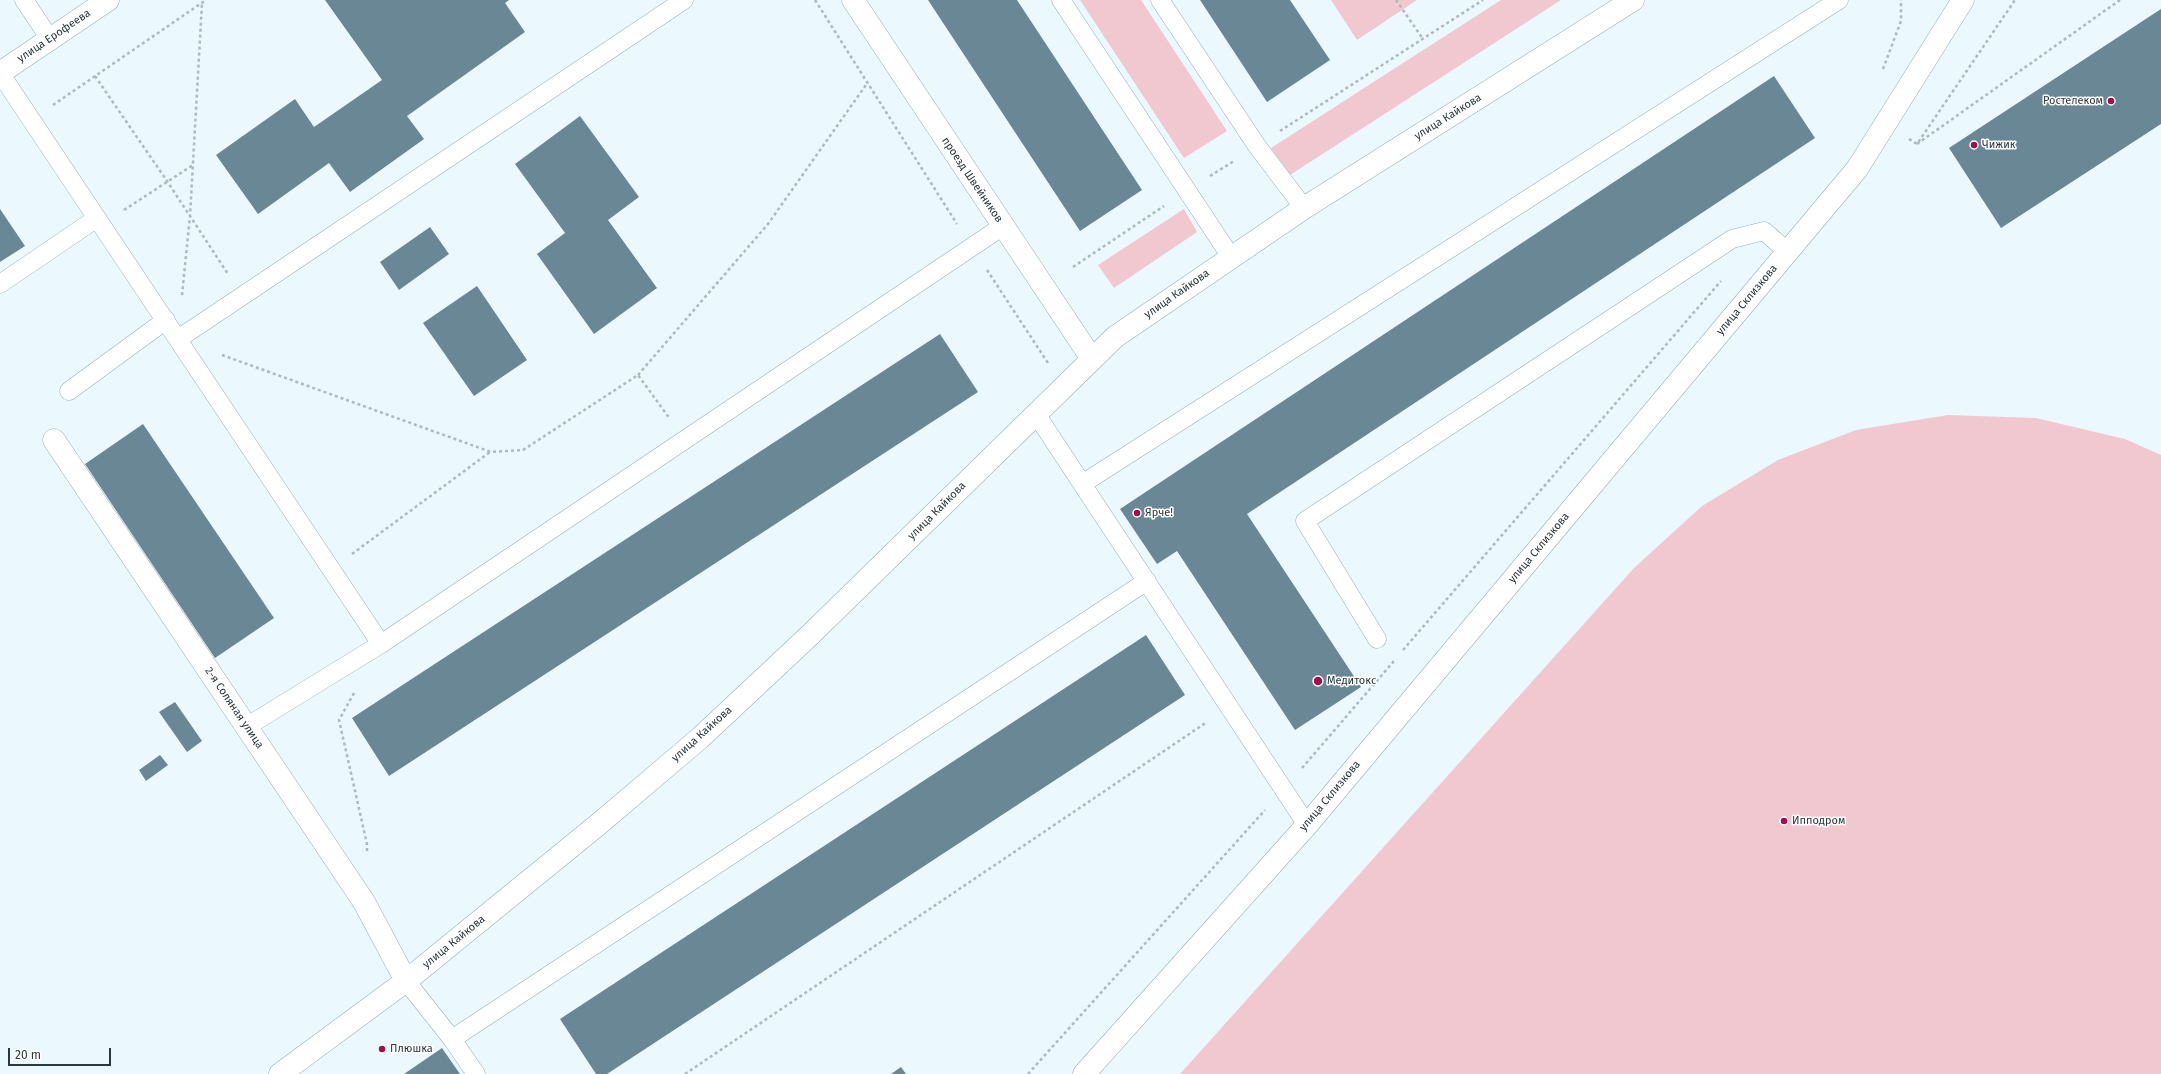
<!DOCTYPE html>
<meta charset="utf-8">
<style>
body{margin:0}
#map{position:relative;width:2161px;height:1074px;overflow:hidden;background:#ebf8fe;font-family:"Fira Sans",sans-serif}
canvas{display:block}
.scale{position:absolute;left:8px;top:1048px;width:103px;height:18px;box-sizing:border-box;border:2px solid #2a373d;border-top:0;padding-left:5px;font-size:12px;line-height:14px;white-space:nowrap;color:#2a373d;-webkit-text-stroke:3px #fff;paint-order:stroke}
</style>
<div id="map">
<canvas width="2161" height="1074"></canvas>
<div class="scale">20 m</div>
</div>
<script>
const context = document.querySelector('canvas').getContext('2d');
context.lineJoin = 'round';
function fill(path, color) {
  context.fillStyle = color;
  context.fill(path, 'evenodd');
}
function strokePath(path, color, width, dash) {
  context.strokeStyle = color;
  context.lineWidth = width;
  context.lineCap = dash ? 'butt' : 'round';
  context.setLineDash(dash || []);
  context.stroke(path);
}
function write(font, color, halo, rows, align = 'center') {
  context.font = font + ' "Fira Sans",sans-serif';
  context.lineWidth = 3;
  context.setLineDash([]);
  context.textBaseline = 'middle';
  context.strokeStyle = halo;
  context.fillStyle = color;
  for (const [text, x, y, turn = 0] of rows) {
    context.save();
    context.translate(x, y);
    context.rotate((+turn || 0) * Math.PI / 180);
    context.textAlign = isNaN(turn) ? turn : align;
    if (halo) context.strokeText(text, 0, 0);
    context.fillText(text, 0, 0);
    context.restore();
  }
}
const green = new Path2D(`
 M 1080,0 L 1141,0 L 1227,131 L 1184,158 Z
 M 1331,0 L 1417,0 L 1357,40 Z
 M 1501,0 L 1561,0 L 1290,175 L 1271,148 Z
 M 1184,209 L 1197,232 L 1114,288 L 1098,265 Z
 M 1948,415 L 2036,418 L 2125,439 L 2161,455 L 2161,1074 L 1180,1074 L 1634,568 L 1702,506 L 1778,460 L 1856,430 Z`);
const building = new Path2D(`
 M 325,0 L 509,0 L 505,3 L 525,32 L 407,116 L 424,139 L 350,192 L 329,163 L 258,214 L 216,155 L 295,99 L 314,127 L 382,80 Z
 M 928,0 L 1017,0 L 1142,190 L 1080,231 Z
 M 1200,0 L 1290,0 L 1330,60 L 1267,102 Z
 M 2161,9 L 2161,124 L 2001,228 L 1949,148 Z
 M 1774,76 L 1815,138 L 1247,514 L 1361,687 L 1295,730 L 1177,551 L 1157,564 L 1120,509 Z
 M 580,116 L 639,197 L 608,220 L 657,288 L 594,334 L 537,254 L 565,233 L 515,164 Z
 M 0,209 L 25,246 L 0,262 Z
 M 430,227 L 449,254 L 399,290 L 380,262 Z
 M 477,286 L 527,360 L 474,396 L 423,323 Z
 M 940,334 L 978,392 L 389,776 L 352,718 Z
 M 143,424 L 274,618 L 215,658 L 85,464 Z
 M 1146,635 L 1185,695 L 607,1074 L 596,1074 L 560,1019 Z
 M 175,702 L 202,741 L 187,752 L 159,712 Z
 M 160,755 L 168,765 L 146,781 L 139,770 Z
 M 442,1048 L 460,1074 L 404,1074 Z
 M 901,1067 L 906,1074 L 891,1074 Z`);
const path = new Path2D(`
 M 815,0 L 957,224
 M 1396,0 L 1423,39
 M 1883,69 L 1901,21 L 1901,0
 M 95,76 L 167,181 L 228,274
 M 53,105 L 206,0
 M 1280,131 L 1483,0
 M 1909,139 L 1917,144 L 2015,0
 M 1917,144 L 2120,0
 M 1210,176 L 1234,161
 M 124,210 L 193,165
 M 1073,267 L 1164,206
 M 987,270 L 1048,363
 M 182,295 L 190,216 L 202,3
 M 222,355 L 491,452 L 523,450 L 638,375 L 670,419
 M 638,375 L 768,224 L 868,82
 M 352,554 L 490,452
 M 1403,650 L 1721,281
 M 354,693 L 339,720 L 367,844 L 367,851
 M 1302,768 L 1394,661
 M 685,1074 L 1207,722
 M 1028,1074 L 1265,810`);
const lane = new Path2D(`
 M 24,0 L 50,39
 M 1061,0 L 1231,257
 M 1160,0 L 1257,146 L 1304,208
 M 0,73 L 381,644
 M 0,284 L 97,218
 M 178,339 L 684,0
 M 69,391 L 166,320
 M 1036,414 L 1307,825
 M 1082,484 L 1839,0
 M 1377,639 L 1305,521 L 1732,239 L 1764,231 L 1788,252
 M 246,727 L 381,644 L 1003,226
 M 406,981 L 452,1039 L 476,1074
 M 452,1039 L 1147,581`);
const street = new Path2D(`
 M 853,0 L 1092,359
 M 54,440 L 364,902 L 406,981
 M 280,1074 L 406,981 L 600,823 L 700,738 L 810,635 L 1115,337 L 1304,208 L 1633,0`);
const secondary = new Path2D(`
 M 0,73 L 108,0
 M 1084,1074 L 1307,825 L 1857,169 L 1963,0`);
const markers = [
 [2111,101,4,"#a30d4b"],
 [1974,145,4,"#a30d4b"],
 [1137,513,4,"#a30d4b"],
 [1318,681,5,"#a30d4b"],
 [1784,821,4,"#a30d4b"],
 [382,1049,4,"#a30d4b"]
];
const streetNames = [
 ["улица Ерофеева",54,36,-34],
 ["улица Кайкова",1448,117,-32],
 ["проезд Швейников",972,180,56],
 ["улица Кайкова",1177,294,-35],
 ["улица Склизкова",1747,300,-50],
 ["улица Кайкова",937,511,-45],
 ["улица Склизкова",1539,548,-50],
 ["2-я Соляная улица",234,708,56],
 ["улица Кайкова",702,734,-42],
 ["улица Склизкова",1330,796,-50],
 ["улица Кайкова",454,942,-39]
];
const poiNames = [
 ["Ростелеком",2103,101,"right"],
 ["Чижик",1982,145],
 ["Ярче!",1145,513],
 ["Медитокс",1327,681],
 ["Ипподром",1792,821],
 ["Плюшка",390,1049]
];
fill(green, '#f2c8d0');
fill(building, '#698794');
strokePath(lane, '#90b0be', 19);
strokePath(street, '#90b0be', 23);
strokePath(secondary, '#90b0be', 23);
strokePath(path, '#acb9bf', 2.5, [3, 3]);
strokePath(lane, '#fff', 18);
strokePath(street, '#fff', 22);
strokePath(secondary, '#fff', 22);
for (const [x, y, r, color] of markers) {
  const dot = new Path2D();
  dot.arc(x, y, r, 0, 2 * Math.PI);
  context.fillStyle = color;
  context.fill(dot);
  strokePath(dot, '#fff', 1.5);
}
write('11px', '#2a373d', '#fff', streetNames);
write('11px', '#2a373d', '#fff', poiNames, 'left');
</script>
